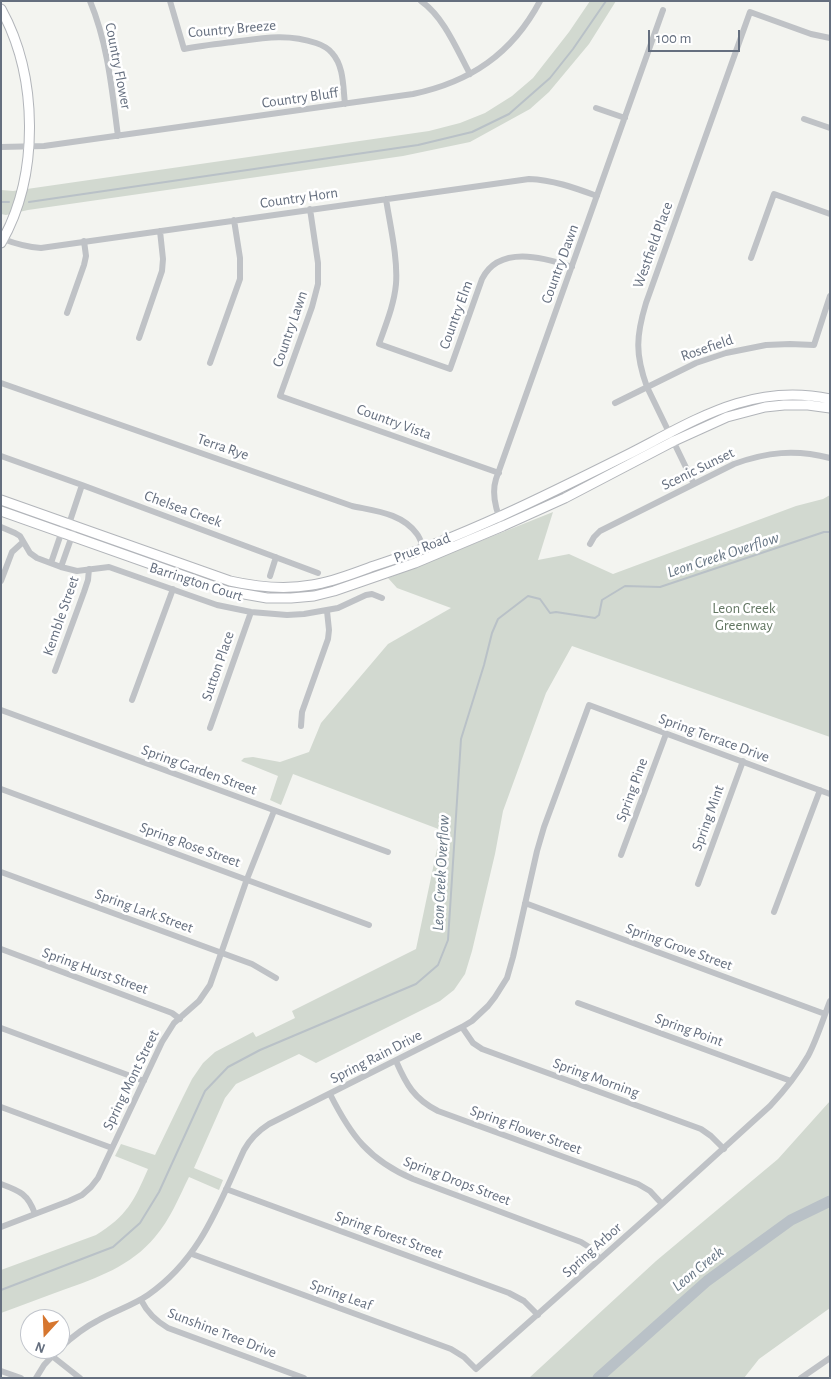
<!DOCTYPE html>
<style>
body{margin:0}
#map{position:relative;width:831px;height:1379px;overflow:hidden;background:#f3f4f0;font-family:"Alegreya Sans",sans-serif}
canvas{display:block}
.frame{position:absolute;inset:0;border:2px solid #656f7f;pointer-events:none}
.north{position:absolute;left:20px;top:1309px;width:50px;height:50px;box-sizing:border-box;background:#fff;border:1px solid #c1c5cc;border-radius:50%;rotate:200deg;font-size:14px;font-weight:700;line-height:20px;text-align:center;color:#656f7f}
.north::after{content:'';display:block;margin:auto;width:18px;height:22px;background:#d6762f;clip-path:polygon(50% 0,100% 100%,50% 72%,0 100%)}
.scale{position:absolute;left:648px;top:30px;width:92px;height:22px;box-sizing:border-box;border:2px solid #656f7f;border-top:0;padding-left:6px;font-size:15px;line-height:18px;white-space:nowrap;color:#656f7f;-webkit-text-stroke:4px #fff;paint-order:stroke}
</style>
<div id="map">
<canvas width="831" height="1379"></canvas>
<div class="frame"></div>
<div class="north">N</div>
<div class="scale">100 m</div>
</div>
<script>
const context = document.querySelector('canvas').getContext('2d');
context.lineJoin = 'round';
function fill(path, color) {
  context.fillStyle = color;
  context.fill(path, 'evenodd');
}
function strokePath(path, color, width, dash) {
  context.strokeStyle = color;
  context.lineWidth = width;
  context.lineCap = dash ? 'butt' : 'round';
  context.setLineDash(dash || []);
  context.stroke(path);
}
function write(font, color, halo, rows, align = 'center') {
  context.font = font + ' "Alegreya Sans",sans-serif';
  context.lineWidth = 5;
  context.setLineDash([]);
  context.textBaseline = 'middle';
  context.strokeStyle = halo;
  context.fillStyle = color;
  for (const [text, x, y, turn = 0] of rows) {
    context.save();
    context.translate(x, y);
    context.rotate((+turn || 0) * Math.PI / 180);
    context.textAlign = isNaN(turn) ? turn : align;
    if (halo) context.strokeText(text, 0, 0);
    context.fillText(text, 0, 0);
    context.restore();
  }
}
const green = new Path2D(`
 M 590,1 L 616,1 L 589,44 L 549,92 L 530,109 L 470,142 L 403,156 L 28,210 L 6,215 L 1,214 L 1,190 L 13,191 L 429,131 L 460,123 L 485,113 L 512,96 L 533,78 L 569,32 Z
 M 830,495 L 830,737 L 572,646 L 546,693 L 503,811 L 495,854 L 472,951 L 465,974 L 454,990 L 440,1001 L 316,1063 L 299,1054 L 236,1084 L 225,1098 L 194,1168 L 223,1180 L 219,1190 L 189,1177 C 179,1197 170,1220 155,1237 C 131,1266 97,1278 63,1290 C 42,1298 22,1305 1,1313 L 1,1270 L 96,1235 C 127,1216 134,1201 148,1169 L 115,1156 L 121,1144 L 155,1155 L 183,1097 L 192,1079 L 203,1063 L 215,1052 L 253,1032 L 256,1037 L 295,1018 L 292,1011 L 416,949 L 441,830 L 293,774 L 281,805 L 270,800 L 278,776 L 241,761 L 244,758 L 253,757 L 280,762 L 309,752 L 321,723 L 388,644 L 451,608 L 397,588 L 388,578 L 553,512 L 538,560 L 569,554 L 613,574 L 796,506 L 823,499 Z
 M 830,1101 L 830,1308 L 759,1359 L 744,1378 L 529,1378 L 656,1261 L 778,1159 Z`);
const stream = new Path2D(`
 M 1,202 L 9,202
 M 29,202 L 418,145 L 472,132 L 509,114 L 550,78 L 573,49 L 606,1
 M 1,1290 L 113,1247 L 140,1223 L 159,1192 L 205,1091 L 228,1067 L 260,1050 L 416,984 L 438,965 L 448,940 L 461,739 L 484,665 L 492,633 L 498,619 L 528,596 L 540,599 L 550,613 L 556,612 L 595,618 L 599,615 L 602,600 L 625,586 L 660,587 L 824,532 L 830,532`);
const river = new Path2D(`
 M 598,1378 L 707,1281 L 791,1220 L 830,1201`);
const street = new Path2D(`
 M 90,1 C 108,44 112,91 118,136
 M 170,1 L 184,49 C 200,46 217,44 233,42 C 262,38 288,33 316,43 C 322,45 328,48 332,53 C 344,66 343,87 345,104
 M 421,1 C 444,17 457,50 470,74
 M 596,108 L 625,118
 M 804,119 L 830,128
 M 1,147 L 44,146 L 413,94 C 470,82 512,54 540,1
 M 386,199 C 390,225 398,258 396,284 C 394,305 386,324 379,344 L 450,369 L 482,279 C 499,245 543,257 572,267
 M 310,209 L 318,263 L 318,284 L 312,307 L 280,396 L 499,473
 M 3,239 C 16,244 27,247 41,248 L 529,179 C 554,180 575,188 597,196
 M 751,258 L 774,194 L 830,214
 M 67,313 L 84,265 L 86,256 L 84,241
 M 139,338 L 162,271 L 163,259 L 160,231
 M 210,363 L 240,279 L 240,258 L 234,220
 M 1,383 L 352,506 C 375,511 402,513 417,534 C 420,538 422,544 424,549
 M 615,403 L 696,363 L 726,353 L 766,345 L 790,344 L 814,345 L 830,296
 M 1,456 L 82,485 L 69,524
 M 694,484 L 647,387 C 635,354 636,336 646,303 L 750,12 L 811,34 L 830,38
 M 82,485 L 318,573
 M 503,526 C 496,511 491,495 496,479 L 663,10
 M 1,527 L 15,533 L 20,536 L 30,553 L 37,558 L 61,567 L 77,571 L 109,567 L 217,605 L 251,612 L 287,615 L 304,614 L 338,608 L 366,595 L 372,594 L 382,598
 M 590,544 L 594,537 L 600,531 L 734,464 C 767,452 795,449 830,458
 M 51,563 L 65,522
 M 61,567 L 73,533
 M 270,576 L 276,557
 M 1,581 L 12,552 L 23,542
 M 55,671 L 84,592 L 88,580 L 89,569
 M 132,700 L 173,589
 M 1,710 L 388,852
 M 301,726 L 302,712 L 328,639 L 329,630 L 327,611
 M 210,728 L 251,612
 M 1,789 L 369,925
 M 621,855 L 666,734
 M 1,872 L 252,964 L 276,978
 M 698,884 L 743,761
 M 525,903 L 825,1014
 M 774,912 L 820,790
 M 1,949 L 172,1013 L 180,1019
 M 578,1003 L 791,1081
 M 462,1027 L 473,1043 L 482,1049 L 701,1129 L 711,1136 L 724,1149
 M 1,1028 L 144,1081
 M 396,1061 C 406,1084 414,1099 438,1111 L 638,1184 L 650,1191 L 662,1204
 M 330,1094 C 351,1136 369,1160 413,1179 L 581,1242 L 589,1247 L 600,1259
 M 1,1107 L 112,1148
 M 1,1184 C 20,1191 28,1194 35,1214
 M 226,1189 L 509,1293 L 524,1301 L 538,1315
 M 1,1227 L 69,1201 L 82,1195 L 91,1187 L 98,1178 L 162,1042 L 174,1023 L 199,1001 L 210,985 L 247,879 L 274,811
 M 192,1254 L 451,1349 L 464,1357 L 476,1369 L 662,1204 L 770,1106 C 784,1091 797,1075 808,1056 C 817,1039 823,1019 830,1001
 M 141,1300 C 147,1312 156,1321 168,1328 L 304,1378
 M 60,1348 C 71,1338 83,1328 97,1321 C 114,1311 132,1306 148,1295 C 201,1258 218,1206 244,1150 C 250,1139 258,1131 269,1124 L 462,1027 L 472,1021 L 488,1006 L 495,997 L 507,978 L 513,957 L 537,851 L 544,827 L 589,705 L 830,794
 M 52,1356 L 80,1378
 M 1,1371 L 21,1378
 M 36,1378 L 44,1365 L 59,1349
 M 801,1378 L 830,1358`);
const secondary = new Path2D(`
 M 1,9 C 38,76 40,175 1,243
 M 1,500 L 230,581 C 257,587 284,590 312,585 C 333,582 354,573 374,566 C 461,538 545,496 627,455 C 694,421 751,382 830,399
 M 1,511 L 227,591 L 267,598 L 291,598 L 314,596 L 334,591 L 415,563 L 503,526 L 565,498 L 674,441 L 727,417 L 765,407 L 784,405 L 808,405 L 830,408`);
const streetNames = [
 ["Country Breeze",232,29,-5],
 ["Country Flower",118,66,79],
 ["Country Bluff",300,98,-8],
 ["Country Horn",299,198,-8],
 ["Westfield Place",653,245,-70],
 ["Country Dawn",560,264,-70],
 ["Country Elm",456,315,-70],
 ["Country Lawn",290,329,-71],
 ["Rosefield",707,348,-19],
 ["Country Vista",394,422,20],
 ["Terra Rye",223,447,19],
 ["Scenic Sunset",698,469,-26],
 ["Chelsea Creek",183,509,20],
 ["Prue Road",422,548,-21],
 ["Barrington Court",196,582,18],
 ["Kemble Street",61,616,-71],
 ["Sutton Place",218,666,-71],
 ["Spring Terrace Drive",714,738,20],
 ["Spring Garden Street",199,770,20],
 ["Spring Pine",632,790,-70],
 ["Spring Mint",708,818,-70],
 ["Spring Rose Street",190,845,20],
 ["Spring Lark Street",144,911,20],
 ["Spring Grove Street",679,947,20],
 ["Spring Hurst Street",95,971,20],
 ["Spring Point",689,1030,20],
 ["Spring Rain Drive",376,1057,-27],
 ["Spring Morning",596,1078,20],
 ["Spring Mont Street",131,1080,-64],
 ["Spring Flower Street",526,1130,20],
 ["Spring Drops Street",457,1181,21],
 ["Spring Forest Street",389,1235,20],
 ["Spring Arbor",592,1250,-42],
 ["Spring Leaf",341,1295,20],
 ["Sunshine Tree Drive",222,1333,21]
];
const parkNames = [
 ["Leon Creek",744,608],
 ["Greenway",744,625]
];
const waterNames = [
 ["Leon Creek Overflow",723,555,-18],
 ["Leon Creek Overflow",441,873,-87],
 ["Leon Creek",698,1269,-39]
];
fill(green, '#d2d9d0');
strokePath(stream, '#b9c1c7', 2);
strokePath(river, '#b9c1c7', 11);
strokePath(secondary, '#b2b5ba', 11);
strokePath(street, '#bfc2c6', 6);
strokePath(secondary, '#fff', 9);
write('15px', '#656f7f', '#fff', streetNames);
write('15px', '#637763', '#fff', parkNames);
write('italic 16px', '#667584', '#fff', waterNames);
</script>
